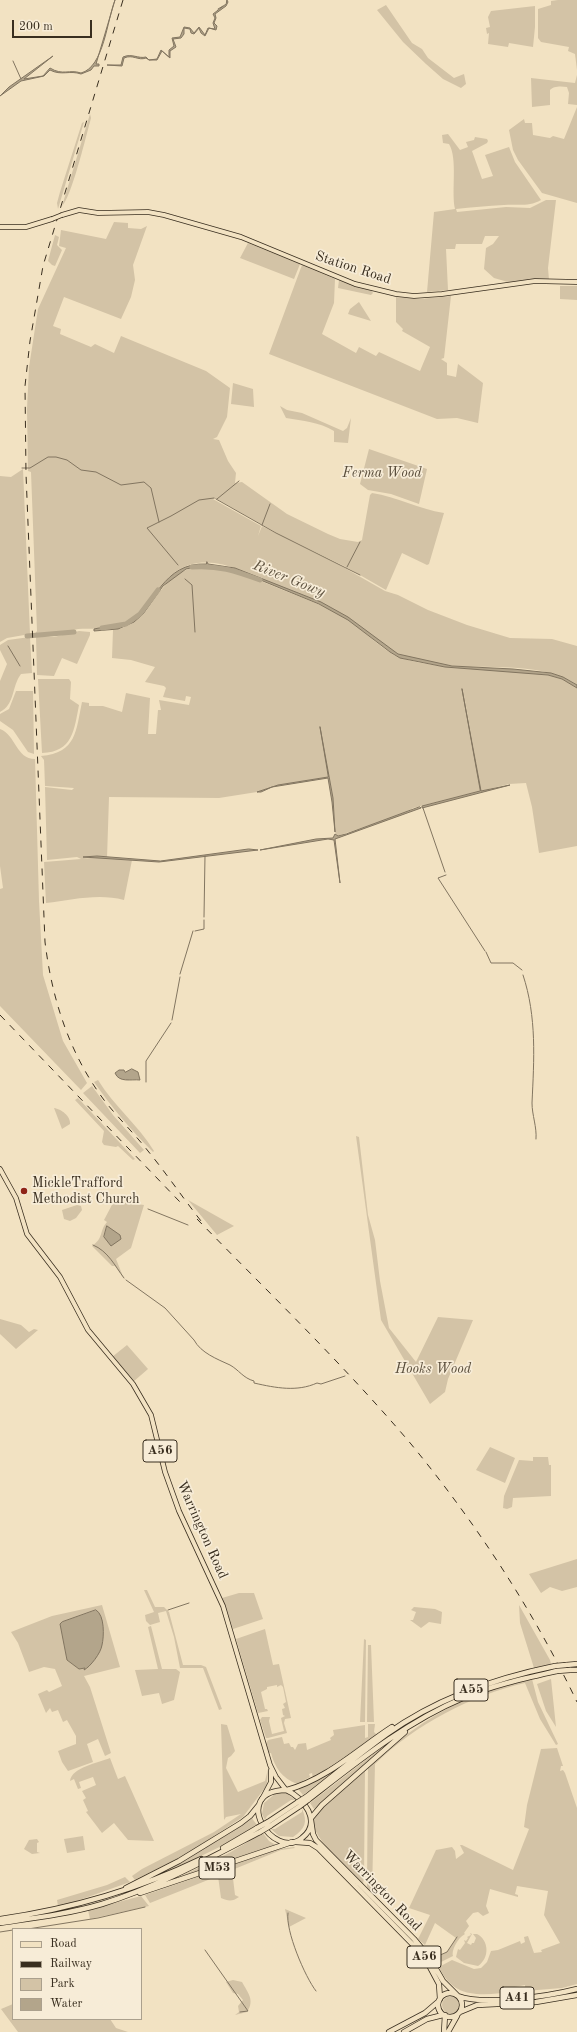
<!DOCTYPE html>
<style>
body{margin:0}
#map{position:relative;width:577px;height:2032px;overflow:hidden;background:#f2e2c2;font-family:"Old Standard TT",serif}
canvas{display:block}
.legend{position:absolute;left:12px;top:1928px;width:130px;height:92px;box-sizing:border-box;background:#f7ecd7;border:1px solid #aba08d;margin:0;padding:5px 7px;list-style:none;font-size:12px;color:#392e1f}
.legend li{display:flex;align-items:center;gap:8px;height:20px}
.legend b{width:20px;border:1px solid #aba08d}
.scale{position:absolute;left:12px;top:20px;width:80px;height:18px;box-sizing:border-box;border:2px solid #392e1f;border-top:0;padding-left:5px;font-size:12px;line-height:14px;white-space:nowrap;color:#392e1f;-webkit-text-stroke:3px #f7ecd7;paint-order:stroke}
</style>
<div id="map">
<canvas width="577" height="2032"></canvas>
<ul class="legend">
<li><b style="height:5px;background:#f2e2c2"></b>Road</li>
<li><b style="height:5px;background:#392e1f"></b>Railway</li>
<li><b style="height:11px;background:#d3c3a6"></b>Park</li>
<li><b style="height:11px;background:#b3a58b"></b>Water</li>
</ul>
<div class="scale">200 m</div>
</div>
<script>
const context = document.querySelector('canvas').getContext('2d');
context.lineJoin = 'round';
function fill(path, color) {
  context.fillStyle = color;
  context.fill(path, 'evenodd');
}
function strokePath(path, color, width, dash) {
  context.strokeStyle = color;
  context.lineWidth = width;
  context.lineCap = dash ? 'butt' : 'round';
  context.setLineDash(dash || []);
  context.stroke(path);
}
function write(font, color, halo, rows, align = 'center') {
  context.font = font + ' "Old Standard TT",serif';
  context.lineWidth = 3.5;
  context.setLineDash([]);
  context.textBaseline = 'middle';
  context.strokeStyle = halo;
  context.fillStyle = color;
  for (const [text, x, y, turn = 0] of rows) {
    context.save();
    context.translate(x, y);
    context.rotate((+turn || 0) * Math.PI / 180);
    context.textAlign = isNaN(turn) ? turn : align;
    if (halo) context.strokeText(text, 0, 0);
    context.fillText(text, 0, 0);
    context.restore();
  }
}
const green = new Path2D(`
 M 558,0 L 577,0 L 577,70 L 575,54 L 568,51 L 569,47 L 541,42 L 538,38 L 538,9 L 551,5 L 551,1 Z
 M 386,5 L 412,43 L 422,49 L 428,58 L 454,78 L 464,74 L 466,84 L 461,88 L 443,79 L 426,64 L 403,42 L 377,10 Z
 M 535,6 L 535,27 L 533,47 L 509,43 L 508,47 L 488,44 L 489,33 L 487,34 L 486,28 L 490,27 L 488,17 L 491,11 Z
 M 577,75 L 577,105 L 568,104 L 569,93 L 567,87 C 561,86 553,86 550,90 L 550,105 L 532,107 L 531,78 L 575,83 Z
 M 577,107 L 577,203 L 542,193 L 518,160 L 513,150 L 509,130 L 524,119 L 525,123 L 532,123 L 533,135 L 550,138 L 553,136 L 564,139 Z
 M 90,114 L 91,118 C 87,133 71,199 62,206 Z
 M 84,122 L 58,209 L 57,203 L 60,192 L 82,123 Z
 M 448,134 L 460,150 L 468,147 L 466,142 L 474,140 L 475,137 L 487,139 L 488,141 L 487,143 L 472,151 L 482,179 L 493,176 L 485,155 L 509,147 L 515,162 L 541,200 C 529,207 518,204 504,205 C 488,206 471,207 456,209 L 457,212 L 506,207 L 530,208 L 546,200 L 556,200 L 548,268 L 549,280 L 508,282 L 494,278 L 484,269 L 486,248 L 493,244 L 499,236 L 485,236 L 482,244 L 456,244 L 455,249 L 446,249 L 448,290 L 427,292 L 434,212 L 455,209 C 451,191 458,159 449,144 L 443,143 L 442,135 Z
 M 114,222 L 128,223 L 128,228 L 141,229 L 147,226 L 133,265 L 135,280 L 131,297 L 121,319 L 64,297 L 53,326 L 61,329 L 60,334 L 91,347 L 95,344 L 114,353 L 121,336 L 206,371 L 230,388 L 227,417 L 217,437 L 213,439 L 219,440 L 228,461 L 236,473 L 235,483 L 242,482 L 287,514 L 328,534 L 340,539 L 358,542 L 362,540 L 370,495 L 372,493 C 397,497 419,509 444,513 L 429,564 L 427,565 L 402,553 L 386,590 L 346,567 L 282,536 L 217,499 L 213,499 L 261,526 L 258,536 L 262,526 L 336,563 L 385,591 L 398,595 L 428,610 L 467,625 L 510,638 L 552,639 L 577,646 L 577,685 C 543,662 494,669 454,666 C 436,665 414,661 398,654 C 383,648 364,628 349,618 C 325,603 299,594 272,584 C 248,574 225,560 198,563 C 160,568 153,609 126,624 C 113,631 93,628 78,629 C 71,630 65,634 58,635 C 50,636 42,634 34,635 L 37,631 L 31,472 L 28,471 L 27,409 L 29,367 L 38,309 L 66,248 L 59,246 L 61,230 L 106,239 Z
 M 55,235 L 59,237 L 57,245 L 62,250 L 55,266 L 52,265 L 48,261 Z
 M 248,243 L 300,264 L 294,279 L 240,258 Z
 M 302,265 L 335,279 L 334,303 L 322,334 L 356,353 L 359,347 L 376,356 L 379,352 L 420,371 L 430,347 L 402,331 L 403,329 L 396,322 L 396,297 L 420,299 L 451,296 L 444,358 L 441,359 L 447,363 L 447,375 L 456,377 L 458,364 L 483,383 L 478,423 L 457,418 L 437,419 L 269,354 Z
 M 339,280 L 372,291 L 373,293 L 371,295 L 338,288 Z
 M 560,286 L 577,286 L 577,300 L 560,299 Z
 M 359,302 L 371,321 L 348,314 L 350,309 Z
 M 233,383 L 253,389 L 254,407 L 231,404 Z
 M 280,406 L 287,410 L 302,413 L 343,431 L 347,428 L 351,418 L 348,443 L 334,442 L 334,431 C 319,422 303,421 286,418 Z
 M 369,449 L 427,469 L 419,504 L 391,494 L 368,490 L 360,484 Z
 M 23,469 L 30,634 L 7,638 L 0,642 L 0,476 L 11,477 Z
 M 207,565 C 231,567 250,577 273,586 C 299,597 326,605 350,621 C 364,631 386,653 401,658 C 449,672 499,667 548,675 L 562,679 L 577,688 L 577,846 L 539,853 L 532,807 L 526,783 L 509,784 L 481,791 L 463,689 L 480,791 L 413,808 L 404,814 L 337,836 L 335,832 L 333,798 L 320,727 L 328,777 L 278,785 L 257,792 L 219,798 L 109,797 L 107,858 L 97,856 L 83,859 L 98,857 L 132,860 L 124,900 C 98,893 72,900 46,903 L 44,862 L 81,859 L 77,857 L 47,860 L 45,787 L 72,790 L 74,788 L 45,786 L 44,760 L 41,756 C 77,753 76,730 82,702 L 89,703 L 89,706 L 103,706 L 122,712 L 126,693 L 150,698 L 148,734 L 156,734 L 158,710 L 161,710 L 159,700 L 189,705 L 191,697 L 186,696 L 185,701 L 163,697 L 166,688 L 164,686 L 145,682 L 155,667 L 131,660 L 112,658 L 113,630 C 155,625 153,569 207,565 Z
 M 79,631 L 90,632 L 90,635 L 77,664 L 62,658 L 54,676 L 37,675 L 36,636 L 54,637 Z
 M 30,637 L 32,673 L 21,674 L 19,677 C 12,689 14,705 0,712 L 0,681 L 7,664 L 0,650 L 0,645 L 8,640 Z
 M 38,679 L 69,679 L 71,682 L 70,699 L 79,705 C 74,730 73,752 42,753 Z
 M 16,691 L 33,691 L 34,754 L 28,752 L 13,730 L 0,721 L 0,714 L 9,709 Z
 M 0,729 C 16,735 16,759 35,759 L 39,901 L 43,975 L 63,1041 L 87,1083 L 81,1090 L 0,1006 L 0,889 L 3,888 L 0,866 Z
 M 98,1080 C 114,1106 138,1125 154,1151 L 153,1152 C 131,1130 112,1108 94,1082 Z
 M 92,1086 L 113,1115 L 144,1150 L 140,1153 L 83,1093 Z
 M 78,1098 L 135,1159 L 133,1160 L 118,1146 L 116,1147 L 104,1145 L 102,1142 L 104,1131 L 75,1100 Z
 M 54,1108 C 61,1109 71,1116 70,1124 L 62,1129 Z
 M 356,1136 L 359,1137 L 368,1215 L 375,1240 L 380,1281 L 389,1328 L 416,1362 L 438,1317 L 473,1320 L 448,1379 L 445,1392 L 430,1404 L 381,1320 Z
 M 188,1200 L 234,1226 L 217,1235 Z
 M 114,1201 L 144,1205 L 131,1248 L 116,1259 L 124,1279 L 115,1266 L 112,1266 L 92,1246 C 104,1238 99,1231 107,1222 L 104,1220 Z
 M 77,1205 L 81,1206 L 82,1210 L 76,1218 L 70,1221 L 64,1219 L 62,1210 Z
 M 0,1319 L 21,1325 L 29,1332 L 34,1329 L 38,1330 L 16,1349 L 0,1334 Z
 M 127,1345 L 148,1369 L 133,1382 L 112,1357 Z
 M 490,1447 L 515,1458 L 505,1483 L 476,1470 Z
 M 533,1457 L 548,1457 L 549,1465 L 551,1465 L 551,1496 L 513,1498 L 512,1507 L 507,1509 L 503,1508 L 504,1496 L 519,1460 L 533,1461 Z
 M 577,1559 L 577,1587 L 562,1591 L 550,1587 L 541,1593 L 529,1574 Z
 M 144,1590 L 147,1590 L 155,1607 L 164,1607 L 169,1612 L 183,1665 L 201,1665 L 206,1667 L 222,1709 L 219,1710 L 203,1668 L 180,1668 L 174,1637 L 166,1611 L 158,1613 L 160,1622 L 150,1625 L 146,1621 L 145,1615 L 154,1612 Z
 M 239,1593 L 254,1593 L 263,1619 L 233,1629 L 222,1598 Z
 M 102,1605 L 120,1667 L 84,1676 L 90,1687 L 111,1753 L 105,1756 L 98,1739 L 87,1744 L 93,1762 L 68,1771 L 62,1762 L 58,1751 L 76,1744 L 76,1736 L 67,1720 L 63,1722 L 58,1710 L 52,1712 L 50,1708 L 46,1713 L 38,1694 L 47,1690 L 49,1692 L 62,1686 L 55,1669 L 44,1667 L 29,1672 L 18,1643 L 11,1632 L 52,1616 ZM 96,1610 C 110,1631 102,1651 87,1668 L 79,1669 L 67,1660 L 61,1623 Z
 M 519,1605 L 550,1660 L 551,1664 L 534,1668 L 520,1623 Z
 M 414,1607 L 435,1609 L 442,1612 L 441,1624 L 429,1622 L 421,1628 L 410,1620 L 413,1620 L 416,1612 L 411,1610 Z
 M 151,1626 L 162,1669 L 176,1669 L 180,1672 L 174,1700 L 162,1704 L 159,1693 L 142,1696 L 135,1670 L 158,1669 L 148,1627 Z
 M 265,1629 L 273,1665 L 279,1664 L 291,1718 L 285,1719 L 284,1723 L 287,1733 L 268,1738 L 266,1738 L 260,1720 L 262,1717 L 270,1717 L 269,1721 L 272,1734 L 284,1731 L 281,1718 L 285,1716 L 283,1715 L 282,1709 L 285,1708 L 283,1704 L 286,1702 L 283,1687 L 281,1685 L 277,1687 L 277,1685 L 267,1687 L 267,1689 L 261,1692 L 265,1709 L 267,1709 L 268,1711 L 258,1713 L 236,1639 Z
 M 364,1639 L 366,1640 L 365,1722 L 360,1722 Z
 M 368,1645 L 371,1645 L 374,1722 L 367,1722 Z
 M 532,1679 L 538,1702 L 558,1744 L 556,1745 L 540,1719 L 525,1683 C 470,1696 416,1724 375,1764 L 372,1893 L 367,1887 L 368,1765 C 415,1725 469,1688 532,1679 Z
 M 551,1679 L 556,1727 L 546,1711 L 537,1684 Z
 M 221,1724 L 227,1725 L 235,1751 L 231,1756 L 228,1758 L 226,1768 L 238,1792 L 265,1781 L 268,1769 L 267,1785 L 243,1817 L 188,1853 L 135,1880 L 132,1876 L 142,1869 L 214,1832 L 241,1814 L 226,1817 L 224,1820 Z
 M 368,1724 L 375,1724 L 374,1732 L 377,1735 L 313,1778 L 312,1773 L 309,1774 L 310,1777 L 297,1784 C 282,1778 275,1768 271,1753 L 269,1753 L 266,1743 L 268,1740 L 282,1737 L 284,1744 L 289,1743 L 291,1747 L 293,1747 L 295,1750 L 298,1744 L 306,1743 L 307,1750 L 331,1740 L 330,1738 L 334,1735 L 333,1730 L 365,1725 L 365,1738 L 368,1737 Z
 M 389,1742 L 386,1746 L 314,1809 L 310,1803 Z
 M 557,1748 L 563,1766 L 561,1766 L 560,1771 L 563,1770 L 565,1773 L 577,1808 L 577,1984 L 562,1988 L 525,1991 L 525,1985 L 515,1987 L 513,1991 L 517,1992 C 484,1994 455,2002 439,1967 L 452,1960 L 474,1969 L 481,1968 L 487,1962 L 491,1951 L 498,1950 L 520,1941 L 521,1944 L 525,1942 L 524,1937 L 528,1936 L 534,1953 L 542,1952 L 541,1950 L 560,1943 L 544,1915 L 548,1891 L 517,1886 L 515,1894 L 518,1895 L 518,1897 L 490,1889 L 486,1906 L 489,1913 L 483,1916 L 478,1912 L 473,1913 L 466,1921 L 469,1926 L 464,1933 L 465,1934 C 457,1938 451,1952 453,1956 L 437,1964 L 435,1957 L 447,1952 L 456,1938 L 435,1923 L 425,1945 L 418,1939 L 430,1915 L 409,1908 L 436,1850 L 452,1847 L 455,1851 L 456,1859 L 464,1853 L 460,1845 L 462,1845 L 513,1870 L 529,1829 L 524,1827 L 527,1805 L 541,1749 Z
 M 355,1755 L 303,1795 L 298,1789 Z
 M 110,1758 L 118,1779 L 125,1776 L 154,1841 L 128,1840 L 114,1823 L 102,1833 L 86,1812 L 88,1811 L 83,1800 L 86,1798 L 82,1791 L 96,1785 L 93,1777 L 79,1782 L 81,1788 L 78,1789 L 74,1779 L 70,1781 C 72,1767 98,1763 110,1758 Z
 M 365,1770 L 364,1877 L 363,1884 C 351,1871 300,1830 316,1812 C 330,1796 350,1785 365,1770 Z
 M 276,1793 L 286,1793 L 295,1800 L 291,1800 L 267,1816 L 265,1820 L 262,1814 L 264,1803 Z
 M 302,1809 C 308,1822 305,1829 293,1837 L 279,1836 L 271,1829 L 275,1829 L 302,1812 Z
 M 251,1817 L 257,1825 L 240,1837 L 162,1875 L 162,1873 L 188,1859 Z
 M 263,1833 L 269,1841 L 276,1845 L 177,1880 L 177,1878 L 229,1853 Z
 M 83,1836 L 85,1850 L 67,1853 L 64,1839 Z
 M 37,1839 L 39,1842 L 37,1843 L 37,1852 L 40,1853 L 32,1854 L 24,1849 L 29,1840 Z
 M 294,1847 L 295,1848 L 281,1850 L 232,1870 L 235,1895 L 239,1897 C 232,1902 228,1901 221,1898 L 218,1876 L 150,1903 L 145,1895 L 279,1849 Z
 M 125,1877 L 130,1882 L 74,1902 L 58,1906 L 57,1900 L 107,1885 Z
 M 141,1896 L 149,1906 L 90,1919 L 88,1910 Z
 M 285,1909 L 306,1918 L 289,1927 Z
 M 470,1933 L 472,1934 L 467,1943 L 471,1945 L 472,1943 L 474,1943 L 476,1938 L 473,1934 L 477,1934 C 489,1940 490,1958 478,1966 L 464,1963 L 456,1957 L 458,1949 L 460,1950 L 465,1943 L 464,1940 L 466,1941 L 468,1938 L 467,1937 L 471,1935 Z
 M 233,1980 L 242,1982 C 248,1993 255,2000 247,2012 L 235,2015 L 239,2012 L 238,2006 L 243,2000 L 238,1994 L 233,1993 L 226,1982 Z
 M442 2005a9 9 0 1 1 18 0a9 9 0 1 1-18 0Z
 M 13,2004 L 13,2019 L 110,2019 L 116,2028 L 128,2032 L 18,2032 L 1,2009 Z`);
const water = new Path2D(`
 M 115,0 L 96,64 L 99,64 L 99,66 L 94,66 L 91,70 L 81,74 C 70,70 61,76 50,70 L 44,76 L 21,81 L 0,96 L 9,87 L 53,56 L 24,79 L 43,76 L 50,68 C 63,76 69,69 81,73 C 104,67 107,20 115,0 Z
 M 227,0 L 228,2 L 226,6 L 215,14 L 216,18 L 214,23 L 217,26 L 216,30 L 209,28 L 205,36 L 201,33 L 199,28 L 194,34 L 191,33 L 190,29 L 184,28 L 184,34 L 181,38 L 173,39 L 176,47 L 170,51 L 170,58 L 162,51 L 157,60 L 149,60 L 146,58 C 138,61 133,54 124,58 L 122,66 L 107,65 L 121,65 L 123,57 C 132,53 138,59 146,57 L 149,60 L 157,59 L 161,50 L 169,57 L 169,50 L 174,46 L 172,38 L 180,37 L 184,27 L 190,28 L 194,33 L 199,27 L 205,35 L 208,28 L 215,29 L 213,23 L 215,18 L 213,14 L 226,4 Z
 M 207,562 L 208,564 L 235,568 L 321,602 L 348,617 L 398,654 L 452,666 L 513,669 L 551,673 L 563,677 L 577,685 L 577,688 L 562,679 L 548,675 L 445,667 L 400,658 L 390,652 L 348,620 L 319,604 L 241,572 L 216,566 L 199,566 L 186,569 L 163,586 L 143,614 L 134,622 L 118,629 L 94,631 L 94,629 C 105,626 117,630 127,623 C 156,606 162,562 206,564 Z
 M 462,689 L 481,791 L 510,785 L 422,808 L 422,806 L 480,791 Z
 M 320,727 L 333,798 L 335,832 L 332,802 L 328,778 L 272,787 L 261,792 L 257,792 L 278,785 L 328,777 Z
 M 420,807 L 421,808 L 335,839 L 340,883 L 334,840 L 328,839 L 260,850 L 316,839 L 333,838 L 335,834 L 338,836 L 346,834 Z
 M 249,849 L 258,850 L 159,862 L 83,857 L 97,856 L 160,861 Z
 M 132,1069 L 138,1072 L 140,1080 C 131,1079 119,1083 115,1073 L 119,1070 L 124,1070 L 125,1072 Z
 M 107,1226 L 120,1235 L 121,1239 L 111,1246 L 104,1237 Z
 M 96,1610 C 105,1615 104,1637 102,1645 C 101,1653 90,1667 84,1670 L 85,1668 L 79,1669 L 67,1660 L 60,1624 L 62,1622 Z`);
const stream = new Path2D(`
 M 218,9 L 223,6
 M 13,61 L 21,79
 M 22,468 L 30,468 L 48,457 L 56,457 L 67,460 L 81,470 L 96,472 L 121,485 L 144,482 L 151,488 L 159,522
 M 216,499 L 276,533 L 360,575
 M 217,499 L 239,481
 M 262,525 L 270,504
 M 178,565 L 147,528 L 171,516 L 199,500 L 214,498
 M 347,567 L 360,542
 M 185,579 L 192,585 L 195,632
 M 8,646 L 20,666
 M 423,808 L 445,872
 M 446,875 L 438,878 L 485,951
 M 204,917 L 205,856
 M 195,931 L 204,929 L 204,920
 M 486,952 L 491,963 L 513,963 L 522,970
 M 180,974 L 193,931
 M 523,975 C 537,1017 534,1060 532,1103 C 532,1115 537,1127 536,1139
 M 172,1020 L 180,977
 M 146,1082 L 146,1061 L 171,1023
 M 148,1209 L 188,1225
 M 93,1245 C 108,1251 115,1266 124,1278
 M 126,1280 L 165,1308 L 194,1340 C 201,1353 217,1359 230,1365 C 239,1370 243,1378 254,1381 L 254,1383 C 276,1388 297,1392 317,1383 L 321,1384 L 345,1376
 M 168,1610 L 189,1603
 M 288,1913 C 285,1930 305,1977 316,1991
 M 28,1929 L 98,1918 L 145,1907
 M 0,1932 L 13,1930
 M 205,1950 L 248,2011 L 240,2012
 M 438,1956 L 447,1952 L 457,1937`);
const river = new Path2D(`
 M 192,567 C 218,565 235,571 260,580
 M 102,628 L 126,624 L 140,614 L 158,590
 M 27,636 L 74,632`);
const major = new Path2D(`
 M 62,215 L 79,210 L 98,213 L 148,212 L 164,215 L 241,237 L 355,284 L 396,294 L 414,296 L 442,294 L 535,281 L 577,282
 M 0,227 L 26,227 L 52,219
 M 0,1169 L 16,1198 L 27,1234 L 60,1277 L 88,1330 L 133,1384 L 151,1415 L 165,1472 L 179,1511 L 223,1606 L 270,1765 L 276,1777 L 286,1790
 M 262,1799 L 271,1782 L 271,1770`);
const highway = new Path2D(`
 M 566,1665 L 577,1664
 M 570,1670 L 577,1670
 M 286,1790 C 303,1797 323,1822 302,1838 C 273,1862 229,1791 286,1790 Z
 M 287,1790 C 327,1779 358,1749 392,1727
 M 306,1797 C 333,1776 359,1754 387,1734 C 437,1698 496,1678 555,1666
 M 308,1800 C 357,1762 406,1722 463,1698 C 493,1685 526,1678 557,1671
 M 311,1818 L 322,1805 L 405,1732
 M 311,1820 L 313,1834 L 316,1840 L 414,1939 L 429,1957 L 443,1981 L 457,1995
 M 268,1822 L 298,1802
 M 270,1826 L 300,1806
 M 296,1842 L 310,1843 L 318,1848 L 424,1956 L 439,1984 L 440,1999
 M 223,1848 L 257,1828
 M 126,1888 L 179,1861 L 241,1823 L 250,1816 L 259,1805
 M 140,1893 L 292,1842
 M 0,1919 C 70,1909 137,1890 201,1859
 M 0,1923 C 34,1918 68,1914 102,1904 C 157,1887 208,1859 260,1832
 M438 2005a12 12 0 1 1 24 0a12 12 0 1 1-24 0Z
 M 458,1996 C 483,2006 550,1996 577,1989
 M 460,2012 L 477,2005 L 536,2002 L 577,1995
 M 389,2032 L 425,2013 L 439,2001
 M 404,2032 L 427,2019 L 443,2015
 M 444,2032 L 445,2015
 M 448,2032 L 457,2016`);
const rail = new Path2D(`
 M 123,0 L 43,266 L 30,341 L 25,386 L 26,474 L 45,942 C 52,999 69,1053 104,1100 C 118,1118 134,1133 148,1151 C 166,1173 183,1198 201,1221
 M 0,1015 L 180,1202
 M 197,1219 C 269,1293 344,1365 411,1444 C 476,1523 533,1610 577,1702`);
const majorBridge = new Path2D(`
 M 52,219 L 62,215`);
const highwayBridge = new Path2D(`
 M 555,1666 L 566,1665
 M 557,1671 L 570,1670
 M 298,1802 L 306,1797
 M 300,1806 L 308,1800
 M 257,1828 L 268,1822
 M 260,1832 L 270,1826`);
const markers = [
 [24,1191,4,"#8f2418"]
];
const shields = [
 [160,1451,34],
 [471,1690,34],
 [217,1868,36],
 [424,1957,34],
 [517,1998,34]
];
const shieldNames = [
 ["A56",160,1451],
 ["A55",471,1690],
 ["M53",217,1868],
 ["A56",424,1957],
 ["A41",517,1998]
];
const streetNames = [
 ["Station Road",353,268,18],
 ["Warrington Road",202,1530,66],
 ["Warrington Road",382,1891,46]
];
const parkNames = [
 ["Ferma Wood",382,473],
 ["Hooks Wood",433,1369]
];
const poiNames = [
 ["MickleTrafford",32,1183],
 ["Methodist Church",32,1199]
];
const waterNames = [
 ["River Gowy",289,579,22]
];
fill(green, '#d3c3a6');
fill(water, '#b3a58b');
strokePath(water, '#827560', 1);
strokePath(stream, '#827560', 1);
strokePath(river, '#b3a58b', 5);
strokePath(major, '#392e1f', 5.5);
strokePath(highway, '#392e1f', 6);
strokePath(major, '#f2e2c2', 4);
strokePath(highway, '#f2e2c2', 4.5);
strokePath(rail, '#392e1f', 1, [7, 7]);
strokePath(majorBridge, '#392e1f', 5.5, []);
strokePath(highwayBridge, '#392e1f', 6, []);
strokePath(majorBridge, '#f2e2c2', 4);
strokePath(highwayBridge, '#f2e2c2', 4.5);
for (const [x, y, r, color] of markers) {
  const dot = new Path2D();
  dot.arc(x, y, r, 0, 2 * Math.PI);
  context.fillStyle = color;
  context.fill(dot);
  strokePath(dot, '#f7ecd7', 1.5);
}
for (const [x, y, w] of shields) {
  const box = new Path2D();
  box.roundRect(x - w / 2, y - 11, w, 22, 3);
  context.fillStyle = '#f7ecd7';
  context.fill(box);
  strokePath(box, '#392e1f', 1);
}
write('bold 13px', '#392e1f', null, shieldNames);
write('14px', '#392e1f', '#f7ecd7', streetNames);
write('italic 14px', '#584c3a', '#f7ecd7', parkNames);
write('14px', '#392e1f', '#f7ecd7', poiNames, 'left');
write('italic 15px', '#5e523f', '#f7ecd7', waterNames);
</script>
